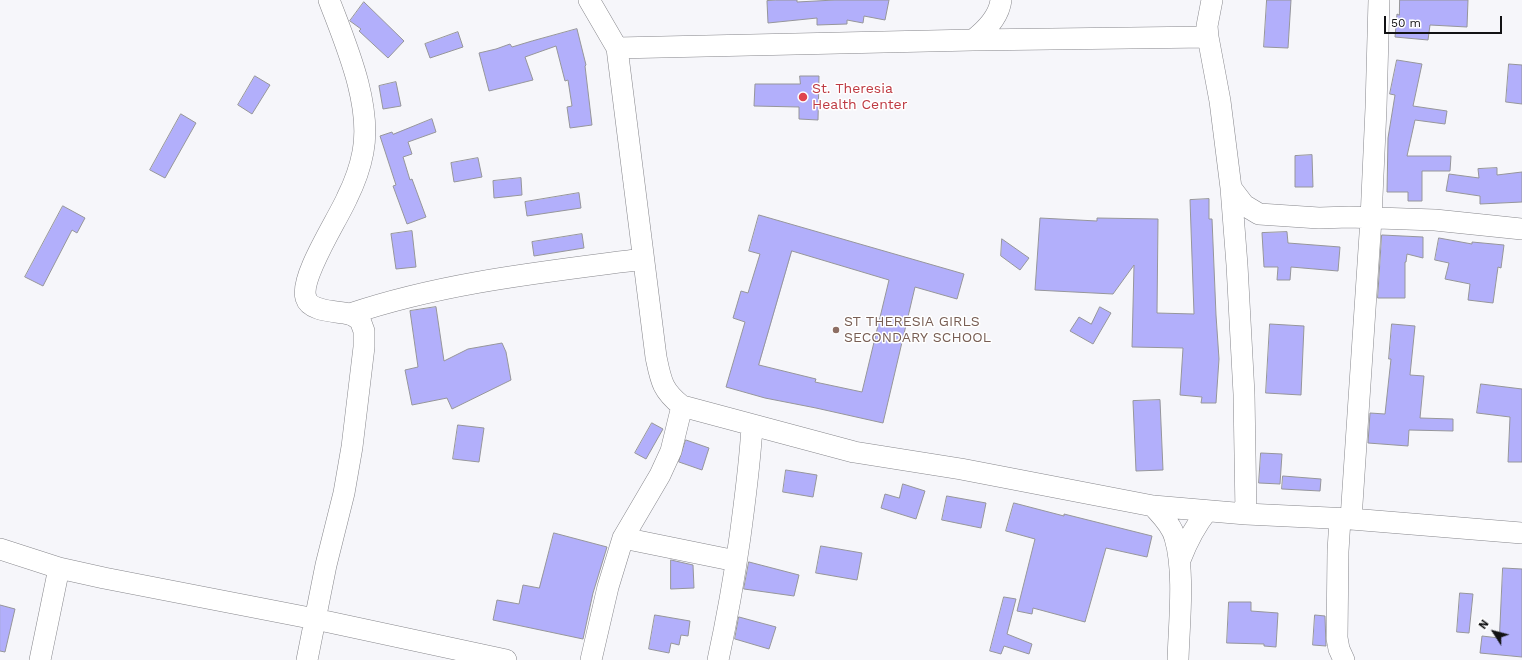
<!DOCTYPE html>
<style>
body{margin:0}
#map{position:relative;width:1522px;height:660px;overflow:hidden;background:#f6f6fa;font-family:"Work Sans",sans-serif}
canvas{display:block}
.north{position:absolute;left:1474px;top:612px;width:40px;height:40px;-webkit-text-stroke:3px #fff;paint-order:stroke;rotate:306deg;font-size:11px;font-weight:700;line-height:16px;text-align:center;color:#121214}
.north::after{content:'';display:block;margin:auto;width:14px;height:18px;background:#121214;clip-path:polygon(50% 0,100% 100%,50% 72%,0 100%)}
.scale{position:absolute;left:1384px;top:16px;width:118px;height:18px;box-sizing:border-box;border:2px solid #121214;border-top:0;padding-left:5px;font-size:12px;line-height:14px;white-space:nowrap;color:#121214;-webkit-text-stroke:3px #fff;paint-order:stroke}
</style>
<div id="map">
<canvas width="1522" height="660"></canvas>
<div class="north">N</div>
<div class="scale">50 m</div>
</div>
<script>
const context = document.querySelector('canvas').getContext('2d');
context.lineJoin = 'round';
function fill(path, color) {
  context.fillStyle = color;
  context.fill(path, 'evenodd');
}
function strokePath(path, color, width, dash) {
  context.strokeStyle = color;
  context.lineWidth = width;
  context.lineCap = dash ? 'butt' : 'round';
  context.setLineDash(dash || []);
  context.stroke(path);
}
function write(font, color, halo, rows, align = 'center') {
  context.font = font + ' "Work Sans",sans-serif';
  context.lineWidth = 3;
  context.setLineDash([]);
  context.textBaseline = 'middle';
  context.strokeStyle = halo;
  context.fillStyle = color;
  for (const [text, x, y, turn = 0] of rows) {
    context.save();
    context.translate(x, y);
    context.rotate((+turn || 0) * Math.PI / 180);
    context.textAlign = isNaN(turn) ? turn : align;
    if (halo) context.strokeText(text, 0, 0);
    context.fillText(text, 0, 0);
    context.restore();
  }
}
const building = new Path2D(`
 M 776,0 L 797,0 L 797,2 L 835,0 L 889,0 L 885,20 L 864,16 L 863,23 L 847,20 L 847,24 L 817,25 L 817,18 L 768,23 L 767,1 Z
 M 1267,0 L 1291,0 L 1288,48 L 1264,47 Z
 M 1400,0 L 1468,0 L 1467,27 L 1430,25 L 1428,40 L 1395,37 L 1397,14 L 1399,15 Z
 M 364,2 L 404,41 L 388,58 L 359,31 L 361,29 L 350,21 Z
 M 577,29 L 586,65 L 585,66 L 592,125 L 570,128 L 567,107 L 572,106 L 568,80 L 565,81 L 556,46 L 525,57 L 533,80 L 489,91 L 479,53 L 496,49 L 510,44 L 512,47 L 532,41 Z
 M 458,32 L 463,47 L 430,58 L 425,44 Z
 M 1397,60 L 1422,64 L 1413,106 L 1447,111 L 1445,124 L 1415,120 L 1407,156 L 1451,156 L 1450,171 L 1422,171 L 1422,201 L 1408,201 L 1408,192 L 1387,192 L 1388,138 L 1395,95 L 1390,94 Z
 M 1509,64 L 1522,65 L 1522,104 L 1506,102 Z
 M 255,76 L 270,85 L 252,114 L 238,105 Z
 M 800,76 L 819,76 L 818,120 L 799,119 L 799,107 L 754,106 L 755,84 L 800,84 Z
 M 396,82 L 401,106 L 383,109 L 379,86 Z
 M 181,114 L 196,123 L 165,178 L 150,170 Z
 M 432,119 L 436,132 L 408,142 L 412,154 L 403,157 L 410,180 L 412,179 L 426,217 L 407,224 L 393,186 L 396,185 L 380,136 L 392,132 L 393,134 Z
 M 1312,155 L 1313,187 L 1295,187 L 1295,156 Z
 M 478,158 L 482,177 L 454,182 L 451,163 Z
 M 1497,168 L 1497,175 L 1522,172 L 1522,202 L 1480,204 L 1480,196 L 1446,191 L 1449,174 L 1479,178 L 1478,169 Z
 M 521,178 L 522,195 L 494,198 L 493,181 Z
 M 579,193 L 581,208 L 527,216 L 525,202 Z
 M 1209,199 L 1209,219 L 1212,219 L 1216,315 L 1219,359 L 1216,403 L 1201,403 L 1202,397 L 1180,395 L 1183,348 L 1132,347 L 1134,265 L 1113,294 L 1035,290 L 1040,218 L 1097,221 L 1097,218 L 1158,219 L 1157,313 L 1194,314 L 1190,200 Z
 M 63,206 L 85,218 L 77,233 L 72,230 L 43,286 L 25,277 Z
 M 759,215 L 964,274 L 957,299 L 915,287 L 883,423 L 816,408 L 765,398 L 726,387 L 745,322 L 733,318 L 741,291 L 748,293 L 760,254 L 749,251 ZM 792,251 L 889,280 L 862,392 L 815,382 L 816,379 L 759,365 Z
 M 412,231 L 416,267 L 396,269 L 391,234 Z
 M 1287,232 L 1288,243 L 1340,247 L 1338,271 L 1291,267 L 1290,280 L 1277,280 L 1278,267 L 1264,267 L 1262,233 Z
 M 582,234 L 584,248 L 534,256 L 532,242 Z
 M 1382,235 L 1423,237 L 1423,258 L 1407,254 L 1406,262 L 1405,262 L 1405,298 L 1378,298 Z
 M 1439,238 L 1472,244 L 1472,242 L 1504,245 L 1501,268 L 1498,267 L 1493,303 L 1468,300 L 1470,284 L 1445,279 L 1449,263 L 1435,260 Z
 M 1002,239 L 1029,258 L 1020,270 L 1001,256 Z
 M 436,307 L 444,361 L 468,349 L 502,343 L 506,352 L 511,380 L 452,409 L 447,398 L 412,405 L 405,370 L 418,367 L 410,311 Z
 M 1100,307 L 1111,313 L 1093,344 L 1070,331 L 1079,317 L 1091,324 Z
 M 1270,324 L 1304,326 L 1301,395 L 1266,393 Z
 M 1392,324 L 1415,326 L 1410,375 L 1424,376 L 1420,418 L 1453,419 L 1453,431 L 1409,430 L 1408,446 L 1368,443 L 1370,413 L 1385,414 L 1391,359 L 1389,359 Z
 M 1481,384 L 1522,389 L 1522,462 L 1508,462 L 1510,417 L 1477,413 Z
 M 1160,400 L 1163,470 L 1136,471 L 1133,401 Z
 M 652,423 L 663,429 L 646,459 L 635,453 Z
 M 458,425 L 484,428 L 479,462 L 453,459 Z
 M 686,440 L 709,448 L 702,470 L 679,462 Z
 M 1261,453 L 1282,454 L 1280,484 L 1259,483 Z
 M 786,470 L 817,475 L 813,497 L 783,492 Z
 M 1283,476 L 1321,479 L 1320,491 L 1282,489 Z
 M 903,484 L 925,491 L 916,519 L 881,508 L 885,494 L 899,498 Z
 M 947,496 L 986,503 L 981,528 L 942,520 Z
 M 1014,503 L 1064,516 L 1064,514 L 1152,536 L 1147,557 L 1106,548 L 1085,622 L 1033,608 L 1032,614 L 1017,611 L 1035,539 L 1006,531 Z
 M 554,533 L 607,547 L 593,593 L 583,639 L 493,620 L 497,600 L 519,604 L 523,585 L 539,588 Z
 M 821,546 L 862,553 L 857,580 L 816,573 Z
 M 671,560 L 693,565 L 694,588 L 671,589 Z
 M 749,562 L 799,575 L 794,596 L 744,589 Z
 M 1503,568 L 1522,569 L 1522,657 L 1480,653 L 1482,636 L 1499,638 Z
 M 1460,593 L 1473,594 L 1469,633 L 1457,632 Z
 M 1004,597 L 1016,599 L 1007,634 L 1032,644 L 1029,654 L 1004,646 L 1001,654 L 990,651 Z
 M 1229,602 L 1251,602 L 1251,611 L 1278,613 L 1276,647 L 1264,646 L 1264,644 L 1227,643 Z
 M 0,605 L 15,609 L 5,652 L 0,651 Z
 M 655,615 L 690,621 L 688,636 L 681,635 L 679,645 L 671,643 L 669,653 L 649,649 Z
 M 1315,615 L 1325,616 L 1326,646 L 1313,645 Z
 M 739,617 L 776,627 L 769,649 L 735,639 Z`);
const minor = new Path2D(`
 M 589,0 L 617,48 L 656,357 C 661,381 662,390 682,406 L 854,452 L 961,469 L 1153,506 L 1246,514 L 1351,519 L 1522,533
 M 1212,0 L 1207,26 L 1208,37 L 1220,101 L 1231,188 L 1237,265 L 1244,394 L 1246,514
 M 973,40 C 986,30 999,17 1001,0
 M 617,48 L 973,40 L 1208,37
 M 1231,188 L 1244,205 L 1259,214 L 1319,218 L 1349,217 L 1435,220 L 1522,229
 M 350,314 C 445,282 544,272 643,259
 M 1153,506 C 1161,515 1172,525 1175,538 C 1185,572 1179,624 1178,660
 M 1340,519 L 1338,551 L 1337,638 L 1339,649 L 1344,660
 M 1351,519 L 1371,219 L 1376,108 L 1379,0
 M 623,538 L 736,561
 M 0,549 L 59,568 L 104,578 L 315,619 L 506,660
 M 1180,560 C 1187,542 1195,526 1207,511
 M 40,660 L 59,568
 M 307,660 L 326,565 L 344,493 L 352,447 L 364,347 L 364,331 L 360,320 C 357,318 353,315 349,314 C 337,311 310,312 306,298 C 299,278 338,219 347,198 C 354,184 360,168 363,152 C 372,104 346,45 329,0
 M 591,660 L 608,587 L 623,538 L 660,475 L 671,451 L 682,406
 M 718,660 C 727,619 734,579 740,537 C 745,499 750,464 752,426`);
const markers = [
 [803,97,5,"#e0444e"],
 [836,330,4,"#8d6e63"]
];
const healthNames = [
 ["St. Theresia",812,89],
 ["Health Center",812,105]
];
const educationNames = [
 ["ST THERESIA GIRLS",844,322],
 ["SECONDARY SCHOOL",844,338]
];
fill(building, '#b2affb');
strokePath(building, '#96969a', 1);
strokePath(minor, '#87878c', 22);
strokePath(minor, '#fff', 21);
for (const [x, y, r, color] of markers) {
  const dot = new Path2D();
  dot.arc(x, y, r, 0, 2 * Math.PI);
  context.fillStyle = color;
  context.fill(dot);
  strokePath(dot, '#fff', 1.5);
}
write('14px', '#be3a42', '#fff', healthNames, 'left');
write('14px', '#785e54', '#fff', educationNames, 'left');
</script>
